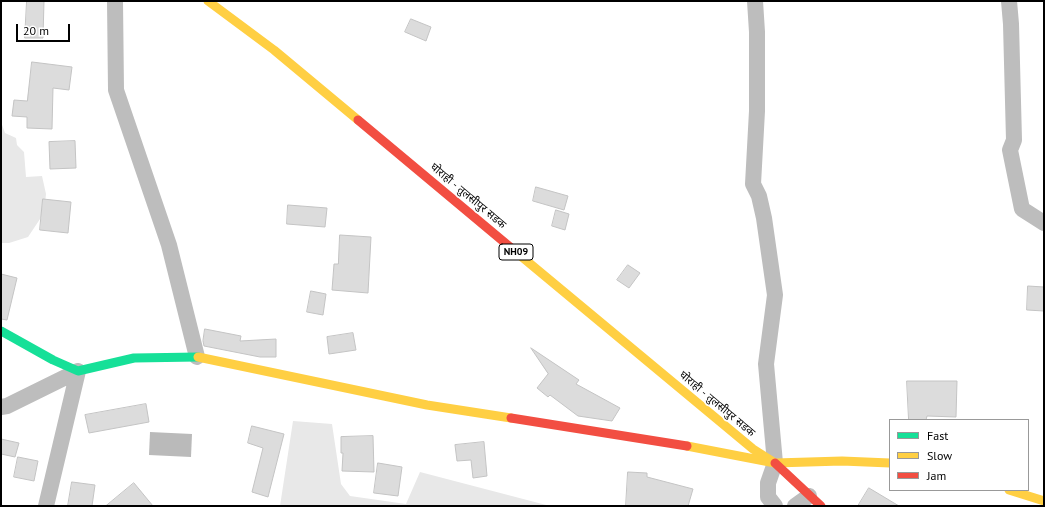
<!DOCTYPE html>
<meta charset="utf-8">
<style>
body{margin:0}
#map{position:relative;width:1045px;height:507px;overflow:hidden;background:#fff;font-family:"PT Sans",sans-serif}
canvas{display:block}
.frame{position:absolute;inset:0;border:2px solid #000;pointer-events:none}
.legend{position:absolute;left:889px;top:419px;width:140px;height:72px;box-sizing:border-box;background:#fff;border:1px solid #999;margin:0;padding:5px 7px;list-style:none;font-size:12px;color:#000}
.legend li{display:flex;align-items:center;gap:8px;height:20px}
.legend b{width:20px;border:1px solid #999}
.scale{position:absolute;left:16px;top:24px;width:54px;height:18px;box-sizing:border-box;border:2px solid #000;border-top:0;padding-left:5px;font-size:12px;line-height:14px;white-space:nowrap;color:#000;-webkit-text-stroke:3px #fff;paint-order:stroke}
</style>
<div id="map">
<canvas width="1045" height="507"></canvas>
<div class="frame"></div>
<ul class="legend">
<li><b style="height:5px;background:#16e098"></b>Fast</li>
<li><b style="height:5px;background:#ffcf43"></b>Slow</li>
<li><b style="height:5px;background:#f24e42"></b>Jam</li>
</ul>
<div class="scale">20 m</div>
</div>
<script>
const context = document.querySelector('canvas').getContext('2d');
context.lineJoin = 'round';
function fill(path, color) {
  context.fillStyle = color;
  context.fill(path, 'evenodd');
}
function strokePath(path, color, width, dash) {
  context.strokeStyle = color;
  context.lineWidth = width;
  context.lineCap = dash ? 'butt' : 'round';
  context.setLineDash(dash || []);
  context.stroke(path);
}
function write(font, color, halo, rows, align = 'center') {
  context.font = font + ' "PT Sans","Noto Sans Devanagari",sans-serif';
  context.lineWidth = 3.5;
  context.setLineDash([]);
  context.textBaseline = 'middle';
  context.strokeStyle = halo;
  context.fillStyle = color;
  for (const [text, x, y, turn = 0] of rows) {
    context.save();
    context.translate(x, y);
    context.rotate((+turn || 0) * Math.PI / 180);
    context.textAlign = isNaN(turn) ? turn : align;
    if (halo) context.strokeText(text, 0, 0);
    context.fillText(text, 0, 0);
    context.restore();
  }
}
const green = new Path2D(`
 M 1,122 L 5,133 L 16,138 L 17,145 L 24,152 L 26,177 L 42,176 L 46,194 L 44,213 L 28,237 L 9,243 L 1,243 Z
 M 293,421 L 332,424 L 341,484 L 350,496 L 406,504 L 420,472 L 550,506 L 280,506 Z`);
const water = new Path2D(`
 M 150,432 L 192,434 L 191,457 L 149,455 Z`);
const building = new Path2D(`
 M 27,1 L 44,1 L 43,38 L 25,38 Z
 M 411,19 L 431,27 L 426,41 L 405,32 Z
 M 32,62 L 72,67 L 69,90 L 53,88 L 52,129 L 27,128 L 27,117 L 12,116 L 14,100 L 27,101 Z
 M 75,141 L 76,168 L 50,169 L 49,142 Z
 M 536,187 L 568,196 L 564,210 L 533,201 Z
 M 43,199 L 71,202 L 68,233 L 40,230 Z
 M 288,205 L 327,208 L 325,227 L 287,224 Z
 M 556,210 L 569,214 L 565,230 L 552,226 Z
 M 340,235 L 371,237 L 368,293 L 332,290 L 334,264 L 338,264 Z
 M 628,265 L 640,273 L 629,288 L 617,280 Z
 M 1,274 L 17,278 L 7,320 L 1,319 Z
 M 1028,286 L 1044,287 L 1044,311 L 1027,310 Z
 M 311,291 L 326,294 L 323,315 L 307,312 Z
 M 205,329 L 241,336 L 240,341 L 276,339 L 276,357 L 260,357 L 204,346 L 203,341 Z
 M 353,333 L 356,350 L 329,354 L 327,337 Z
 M 531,348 L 579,380 L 576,384 L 620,408 L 612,421 L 578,416 L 550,395 L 548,397 L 537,388 L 548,374 Z
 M 907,381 L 957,381 L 956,417 L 927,416 L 926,420 L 909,420 Z
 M 146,404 L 149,422 L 89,433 L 85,415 Z
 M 252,426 L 284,434 L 268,497 L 252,492 L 263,448 L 248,443 Z
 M 373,436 L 374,472 L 342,471 L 343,453 L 341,453 L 341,437 Z
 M 1,439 L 19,443 L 15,457 L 1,454 Z
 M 484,442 L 487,476 L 473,478 L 471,460 L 457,461 L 455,445 Z
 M 18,457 L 38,461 L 34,481 L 14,477 Z
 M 378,463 L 402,467 L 398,496 L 374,493 Z
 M 628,472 L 647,473 L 647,477 L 693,489 L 688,506 L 626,506 Z
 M 72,482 L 95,485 L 92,506 L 68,506 Z
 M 134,483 L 153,506 L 106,506 Z
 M 869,488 L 899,506 L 858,506 Z`);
const street = new Path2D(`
 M 115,1 L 116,90 L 169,245 L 197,357
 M 755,1 L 757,32 L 757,111 L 753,184 L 759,196 L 764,218 L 775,295 L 766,364 L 775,463 L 768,483 L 768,497 L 775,506
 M 1009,1 L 1011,24 L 1014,140 L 1010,150 L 1022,209 L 1044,223
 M 1,407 L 7,406 L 78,371
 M 46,506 L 78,371
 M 795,506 L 809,496`);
const fast = new Path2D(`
 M 1,331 L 53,360 L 78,371 L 134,358 L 198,357`);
const slow = new Path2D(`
 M 208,1 L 274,50 L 358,120
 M 516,252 L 753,449 L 775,463
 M 198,357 L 427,405 L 511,418
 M 687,446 L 775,463 L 842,461 L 890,463
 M 1009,490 L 1044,501`);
const jam = new Path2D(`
 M 358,120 L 516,252
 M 511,418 L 687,446
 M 775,463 L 821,506`);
const shields = [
 [516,252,34]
];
const shieldNames = [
 ["NH09",516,252]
];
const streetNames = [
 ["घोराही - तुलसीपुर सडक",468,196,40],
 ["घोराही - तुलसीपुर सडक",717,404,40]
];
fill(green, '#e8e8e8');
fill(water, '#bababa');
fill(building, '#dcdcdc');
strokePath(building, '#c4c4c4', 1);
strokePath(street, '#bdbdbd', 16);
strokePath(fast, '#16e098', 9);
strokePath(slow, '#ffcf43', 9);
strokePath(jam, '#f24e42', 9);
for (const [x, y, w] of shields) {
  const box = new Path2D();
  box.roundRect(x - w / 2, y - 8, w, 16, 3);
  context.fillStyle = '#fff';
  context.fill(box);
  strokePath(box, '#000', 1);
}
write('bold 10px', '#000', null, shieldNames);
write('11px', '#000', '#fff', streetNames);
</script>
